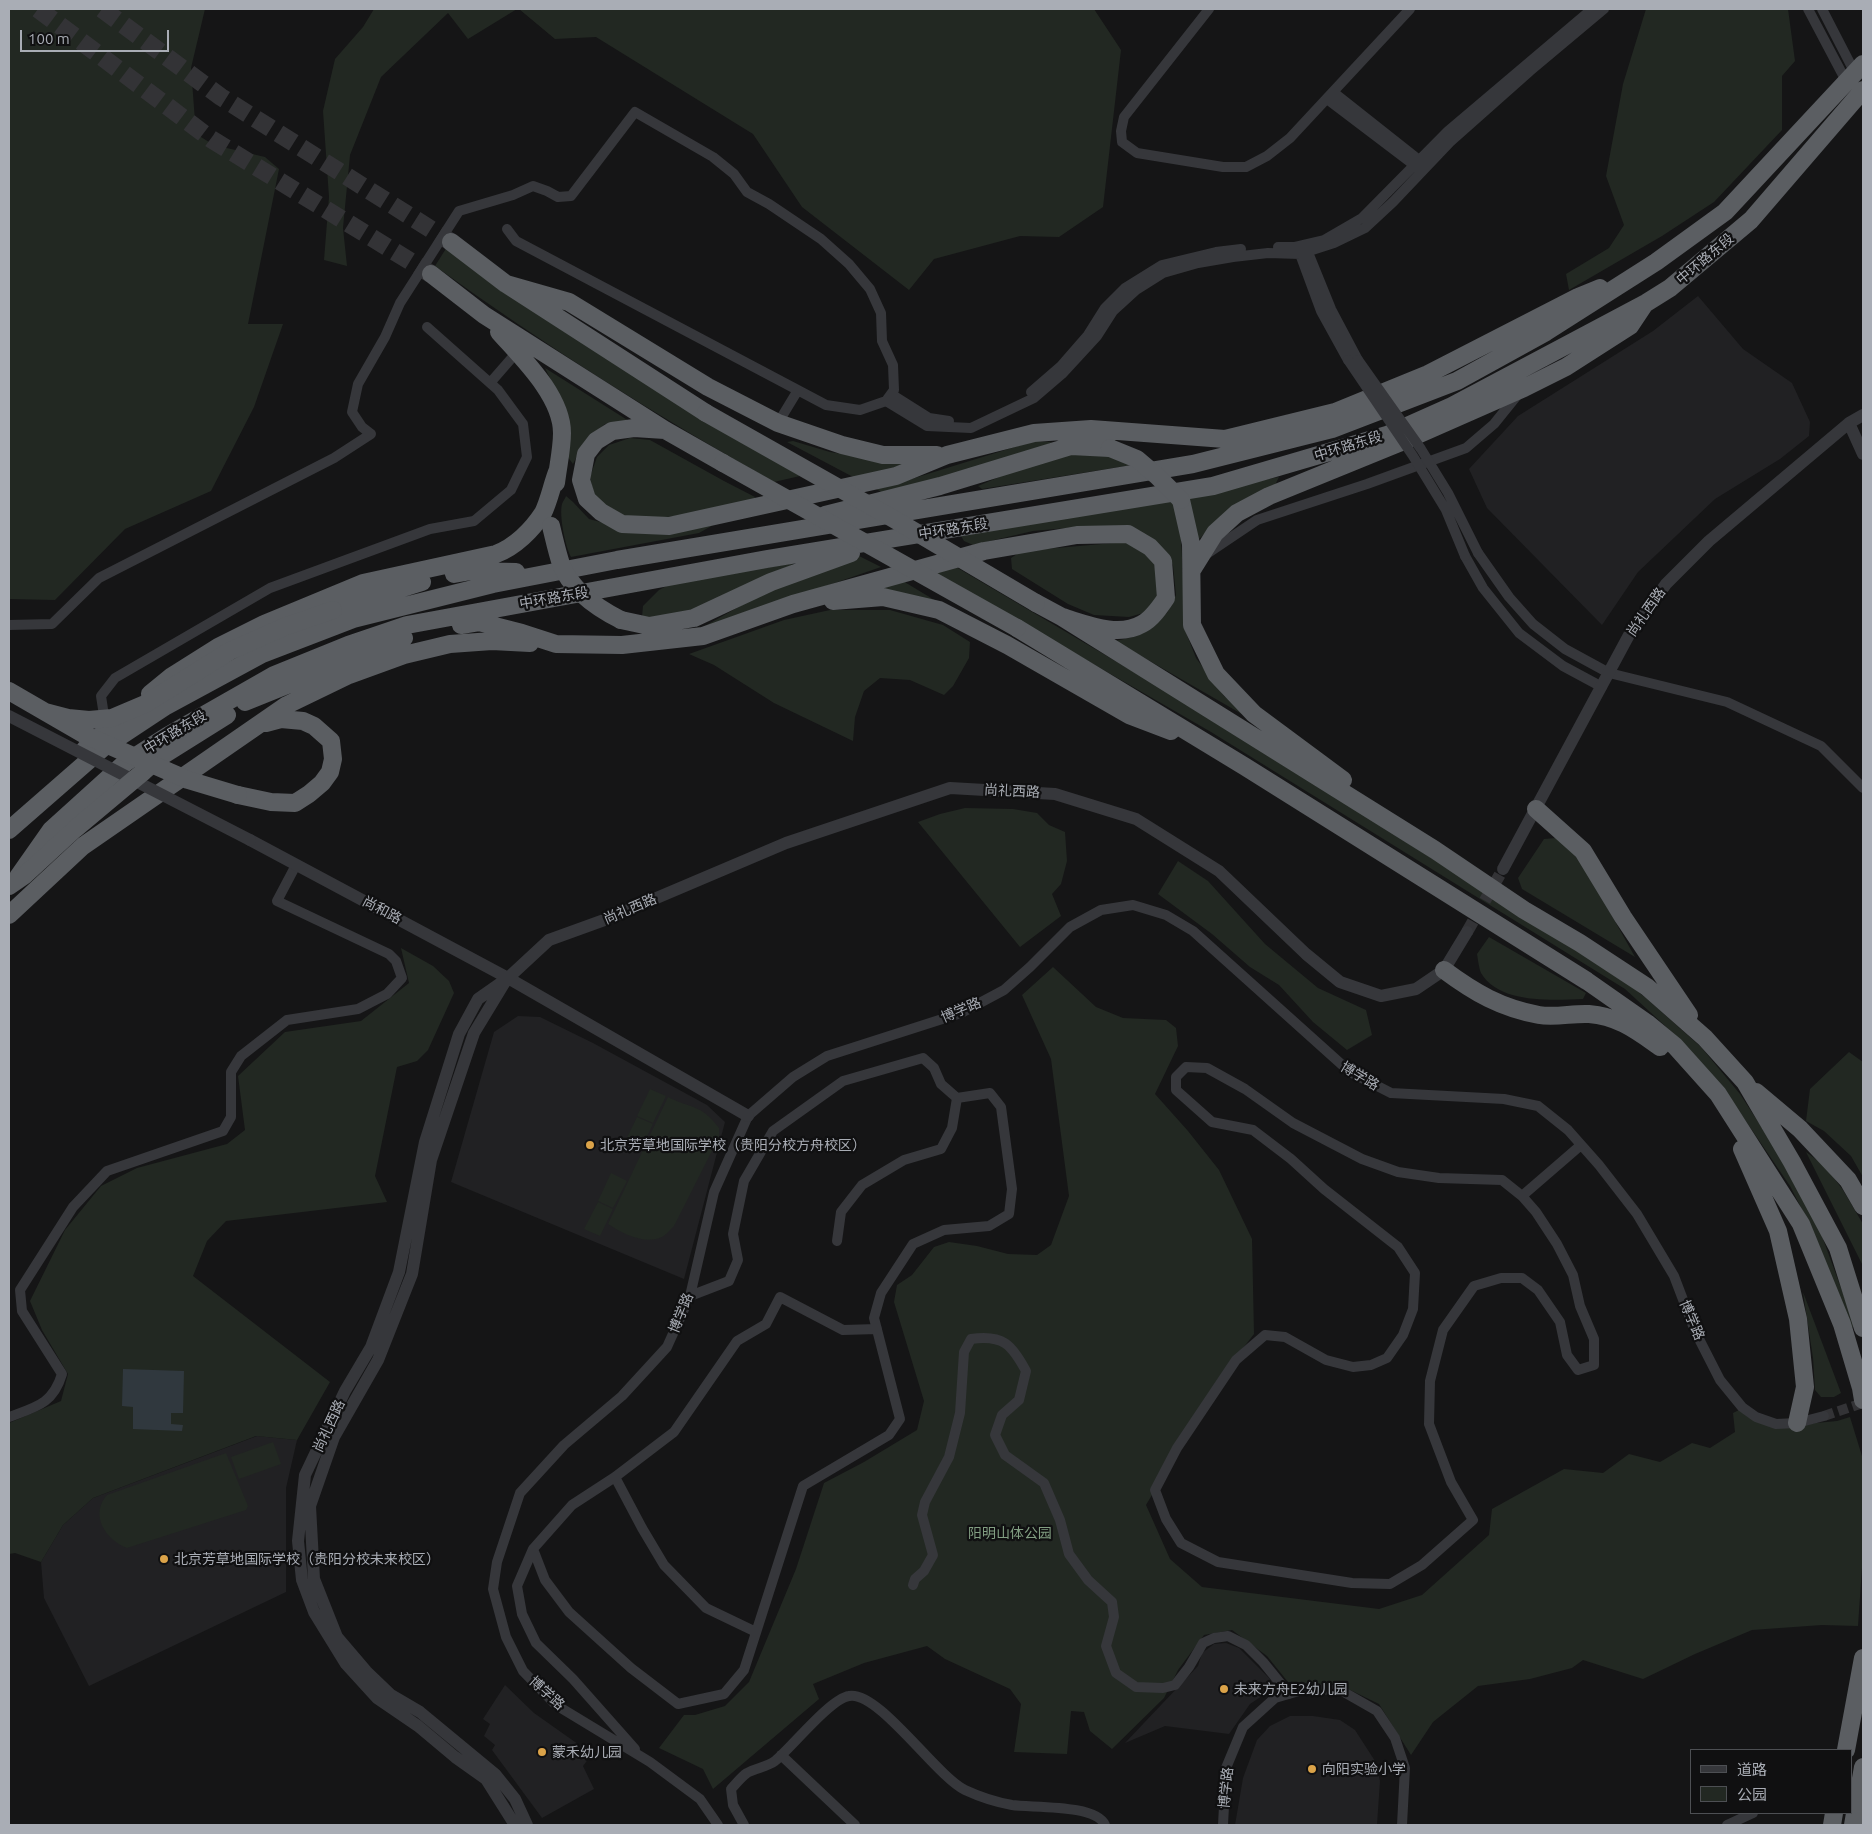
<!DOCTYPE html>
<meta charset="utf-8">
<style>
body{margin:0}
#map{position:relative;width:1872px;height:1834px;overflow:hidden;background:#151516;font-family:Ubuntu,"Noto Sans SC",sans-serif}
canvas{display:block}
.frame{position:absolute;inset:0;border:10px solid #a9adb5;pointer-events:none}
.legend{position:absolute;left:1690px;top:1749px;width:162px;height:65px;box-sizing:border-box;background:#101011;border:1px solid #4d4f53;margin:0;padding:6px 9px;list-style:none;font-size:15px;color:#a9adb5}
.legend li{display:flex;align-items:center;gap:10px;height:25px}
.legend b{width:25px;border:1px solid #4d4f53}
.scale{position:absolute;left:20px;top:30px;width:149px;height:22px;box-sizing:border-box;border:2px solid #a9adb5;border-top:0;padding-left:6px;font-size:15px;line-height:18px;white-space:nowrap;color:#a9adb5;-webkit-text-stroke:4px #101011;paint-order:stroke}
</style>
<div id="map">
<canvas width="1872" height="1834"></canvas>
<div class="frame"></div>
<ul class="legend">
<li><b style="height:6px;background:#36373b"></b>道路</li>
<li><b style="height:14px;background:#222822"></b>公园</li>
</ul>
<div class="scale">100 m</div>
</div>
<script>
const context = document.querySelector('canvas').getContext('2d');
context.lineJoin = 'round';
function fill(path, color) {
  context.fillStyle = color;
  context.fill(path, 'evenodd');
}
function strokePath(path, color, width, dash) {
  context.strokeStyle = color;
  context.lineWidth = width;
  context.lineCap = dash ? 'butt' : 'round';
  context.setLineDash(dash || []);
  context.stroke(path);
}
function write(font, color, halo, rows, align = 'center') {
  context.font = font + ' Ubuntu,"Noto Sans SC",sans-serif';
  context.lineWidth = 4.5;
  context.setLineDash([]);
  context.textBaseline = 'middle';
  context.strokeStyle = halo;
  context.fillStyle = color;
  for (const [text, x, y, turn = 0] of rows) {
    context.save();
    context.translate(x, y);
    context.rotate((+turn || 0) * Math.PI / 180);
    context.textAlign = isNaN(turn) ? turn : align;
    if (halo) context.strokeText(text, 0, 0);
    context.fillText(text, 0, 0);
    context.restore();
  }
}
const built = new Path2D(`
 M 1698,296 L 1743,349 L 1792,383 L 1810,422 L 1809,436 L 1780,459 L 1715,499 L 1638,572 L 1602,625 L 1487,508 L 1469,469 L 1518,416 L 1653,331 Z
 M 518,1016 L 540,1017 L 593,1043 L 707,1105 L 725,1122 L 684,1279 L 451,1182 L 494,1032 Z
 M 257,1436 L 297,1440 L 286,1488 L 286,1592 L 89,1686 L 44,1598 L 41,1562 L 63,1525 L 93,1498 Z
 M 1226,1643 L 1239,1648 L 1277,1686 L 1250,1704 L 1229,1734 L 1165,1726 L 1125,1743 L 1198,1666 L 1202,1653 L 1214,1644 Z
 M 505,1685 L 534,1713 L 592,1754 L 583,1766 L 594,1789 L 542,1818 L 492,1750 L 495,1745 L 484,1736 L 490,1724 L 483,1719 Z
 M 1290,1716 L 1313,1716 L 1340,1720 L 1355,1730 L 1375,1761 L 1380,1781 L 1377,1825 L 1235,1825 L 1243,1778 L 1257,1740 L 1270,1726 Z`);
const green = new Path2D(`
 M 9,9 L 205,9 L 191,68 L 196,134 L 214,145 L 265,157 L 279,169 L 248,324 L 283,324 L 254,407 L 211,491 L 125,529 L 55,600 L 9,599 Z
 M 374,9 L 517,9 L 468,39 L 448,13 L 381,77 L 350,155 L 343,228 L 347,266 L 324,260 L 329,197 L 323,111 L 335,59 L 363,27 Z
 M 519,9 L 1094,9 L 1121,50 L 1103,207 L 1059,237 L 1020,236 L 934,259 L 909,290 L 802,207 L 753,134 L 596,37 L 555,39 Z
 M 1646,9 L 1788,9 L 1795,61 L 1782,76 L 1782,130 L 1714,202 L 1662,236 L 1569,290 L 1566,274 L 1609,248 L 1624,225 L 1606,176 L 1623,84 Z
 M 447,247 L 800,476 L 774,482 C 657,416 544,345 435,266 Z
 M 545,368 L 629,421 L 605,424 L 583,444 L 573,464 L 567,456 L 559,396 Z
 M 630,438 L 650,440 L 724,481 L 755,497 L 754,500 L 696,514 L 655,518 L 619,516 L 595,499 L 590,477 L 597,457 L 609,445 Z
 M 793,441 L 830,452 L 873,459 L 914,463 L 855,478 L 787,442 Z
 M 1034,441 L 1052,442 L 1039,449 L 887,496 L 875,488 L 905,481 Z
 M 1074,451 L 1101,451 L 1132,465 L 982,489 L 978,486 L 1006,474 Z
 M 1279,477 L 1275,485 L 1233,506 L 1196,542 L 1183,495 Z
 M 566,496 L 573,502 L 589,519 L 623,528 L 715,524 L 699,533 L 571,557 C 565,546 559,515 562,504 C 562,503 566,497 566,496 Z
 M 1170,497 L 1180,518 L 1183,577 L 1183,625 L 1196,658 L 1224,696 L 1247,713 L 1247,717 L 1115,641 L 1133,637 L 1167,613 L 1176,595 L 1173,565 L 1154,539 L 1078,527 L 1033,531 L 973,545 L 964,541 L 961,536 Z
 M 1125,542 L 1145,551 L 1159,571 L 1159,594 L 1147,612 L 1129,617 L 1094,615 L 1068,604 L 1012,569 L 1011,558 L 1022,551 Z
 M 857,555 L 881,567 L 696,631 L 786,580 Z
 M 795,563 L 751,586 L 689,615 L 658,619 L 642,617 L 643,606 L 659,590 L 674,582 Z
 M 951,564 L 1195,708 L 1507,906 L 1603,964 L 1646,998 L 1701,1047 L 1740,1094 L 1792,1174 L 1819,1228 L 1855,1326 L 1851,1328 L 1812,1229 L 1790,1186 L 1724,1089 L 1687,1046 L 1625,989 L 1211,732 L 934,572 Z
 M 898,578 L 946,607 L 863,588 Z
 M 830,610 L 890,610 L 943,625 L 970,642 L 969,658 L 953,686 L 944,695 L 910,680 L 880,678 L 864,691 L 855,717 L 853,741 L 774,703 L 714,665 L 689,654 L 784,620 Z
 M 965,808 L 1013,809 L 1037,813 L 1049,825 L 1065,832 L 1067,861 L 1061,884 L 1052,894 L 1061,916 L 1020,947 L 918,822 L 940,814 Z
 M 1556,838 L 1578,855 L 1635,957 L 1522,889 L 1518,878 L 1544,839 Z
 M 1178,861 L 1208,881 L 1265,944 L 1318,988 L 1366,1010 L 1372,1035 L 1347,1050 L 1313,1022 L 1279,985 L 1250,967 L 1212,934 L 1158,894 Z
 M 1489,937 L 1586,993 L 1583,999 C 1552,1000 1499,1004 1481,973 C 1479,968 1478,960 1477,954 Z
 M 401,948 L 433,966 L 449,981 L 454,993 L 428,1050 L 417,1061 L 397,1067 L 375,1176 L 387,1202 L 226,1221 L 207,1241 L 193,1276 L 330,1382 L 297,1440 L 256,1436 L 93,1498 L 63,1525 L 41,1562 L 15,1553 L 9,1554 L 9,1423 L 61,1401 L 68,1374 L 42,1330 L 30,1301 L 65,1230 L 101,1186 L 137,1168 L 227,1144 L 245,1130 L 238,1076 L 285,1032 L 361,1021 L 409,983 Z
 M 1053,967 L 1096,1007 L 1123,1018 L 1166,1020 L 1176,1028 L 1178,1046 L 1155,1094 L 1188,1131 L 1219,1170 L 1252,1239 L 1254,1334 L 1226,1370 L 1146,1505 L 1170,1559 L 1202,1587 L 1379,1609 L 1422,1595 L 1489,1535 L 1492,1509 L 1564,1469 L 1603,1473 L 1629,1454 L 1660,1462 L 1692,1443 L 1710,1448 L 1735,1432 L 1733,1413 L 1739,1410 L 1773,1427 L 1837,1421 L 1850,1417 L 1862,1456 L 1863,1553 L 1858,1626 L 1822,1625 L 1752,1630 L 1695,1654 L 1643,1679 L 1583,1660 L 1572,1668 L 1530,1679 L 1478,1686 L 1433,1722 L 1411,1755 L 1379,1704 L 1340,1685 L 1288,1682 L 1267,1656 L 1232,1630 L 1204,1635 L 1178,1670 L 1164,1698 L 1112,1749 L 1090,1731 L 1084,1712 L 1071,1711 L 1067,1754 L 1014,1752 L 1021,1704 L 1010,1689 L 945,1659 L 927,1646 L 864,1663 L 813,1684 L 819,1699 L 713,1789 L 703,1769 L 659,1748 L 684,1715 L 695,1715 L 725,1706 L 749,1682 L 796,1569 L 824,1483 L 864,1462 L 917,1430 L 924,1401 L 894,1302 L 897,1285 L 912,1275 L 934,1247 L 949,1242 L 977,1246 L 1008,1254 L 1037,1255 L 1051,1245 L 1069,1196 L 1051,1059 L 1022,995 Z
 M 1849,1052 L 1863,1062 L 1863,1177 L 1851,1156 L 1824,1131 L 1806,1121 L 1810,1089 Z
 M 650,1089 L 666,1096 L 653,1123 L 637,1116 Z
 M 668,1097 C 691,1109 700,1103 719,1128 L 719,1137 L 674,1226 C 671,1229 667,1234 662,1237 C 645,1245 623,1234 608,1224 Z
 M 637,1117 L 653,1124 L 640,1151 L 624,1144 Z
 M 1806,1152 L 1824,1165 L 1843,1190 L 1863,1224 L 1863,1266 Z
 M 611,1173 L 627,1181 L 613,1208 L 598,1201 Z
 M 598,1202 L 613,1209 L 600,1236 L 584,1229 Z
 M 1803,1292 L 1841,1393 L 1834,1397 L 1821,1397 L 1815,1390 L 1813,1358 Z
 M 273,1442 L 281,1464 L 239,1479 L 231,1457 Z
 M 226,1453 L 248,1506 L 246,1510 L 127,1548 C 106,1540 89,1515 107,1495 Z`);
const water = new Path2D(`
 M 123,1369 L 184,1371 L 183,1413 L 171,1413 L 171,1424 L 183,1425 L 182,1431 L 133,1429 L 133,1407 L 122,1406 Z`);
const minorTunnel = new Path2D(`
 M 1824,1416 L 1863,1403`);
const tertiaryTunnel = new Path2D(`
 M 1467,932 L 1503,869`);
const trunkTunnel = new Path2D(`
 M 38,9 L 211,139 L 431,274
 M 102,9 L 221,97 L 451,242`);
const minor = new Path2D(`
 M 1209,9 L 1124,117 L 1121,131 L 1122,142 L 1137,153 L 1223,167 L 1246,167 L 1267,156 L 1290,138 L 1410,9
 M 1808,9 L 1846,81
 M 1822,9 L 1855,73
 M 1333,92 L 1424,164
 M 1327,99 L 1418,168
 M 1305,245 L 1331,309 L 1358,360
 M 1278,247 L 1294,247 L 1324,240 L 1362,218 L 1448,131 L 1592,9
 M 1296,249 L 1300,254 L 1321,311 L 1348,360
 M 490,383 L 517,352
 M 1031,392 L 1061,366 L 1088,335 L 1105,308 L 1125,288 L 1162,265 L 1216,252 L 1241,249
 M 891,394 L 929,418 L 949,421
 M 886,401 L 927,426 L 971,428 L 1034,398 L 1062,374 L 1097,336 L 1113,311 L 1136,290 L 1163,273 L 1198,263 L 1233,257 L 1268,253 L 1300,254 L 1334,243 L 1365,228 L 1393,202 L 1450,142 L 1530,71 L 1604,9
 M 778,423 L 798,390
 M 1478,553 L 1509,597 L 1533,624 L 1565,649 L 1609,673 L 1727,702 L 1821,746 L 1863,788
 M 1205,555 L 1257,520 L 1367,484 L 1466,448 L 1494,424 L 1519,393
 M 1465,556 L 1483,588 L 1519,633 L 1563,666 L 1602,687
 M 9,625 L 52,624 L 99,578 L 334,458 L 371,434 L 362,427 L 352,412 L 358,384 L 385,337 L 400,303 L 459,211 L 513,195 L 533,186 L 547,191 L 558,197 L 571,196 L 635,112 L 713,157 L 734,174 L 747,192 L 769,204 L 821,239 L 849,264 L 870,289 L 881,313 L 882,341 L 893,365 L 894,390 L 886,401 L 860,410 L 826,405 L 516,241 L 507,229
 M 105,722 L 101,696 L 115,678 L 270,588 L 430,529 L 474,521 L 511,490 L 527,457 L 523,424 L 498,390 L 427,327
 M 1186,1067 L 1207,1068 L 1245,1089 L 1293,1123 L 1362,1159 L 1398,1172 L 1439,1178 L 1502,1180 L 1522,1196 L 1536,1212 L 1557,1244 L 1573,1275 L 1580,1306 L 1594,1339 L 1594,1365 L 1578,1370 L 1567,1355 L 1560,1322 L 1538,1290 L 1522,1278 L 1501,1278 L 1474,1286 L 1443,1330 L 1430,1381 L 1429,1424 L 1451,1482 L 1473,1520 L 1422,1565 L 1390,1584 L 1352,1583 L 1218,1562 L 1181,1543 L 1166,1519 L 1155,1490 L 1177,1448 L 1236,1360 L 1265,1335 L 1285,1337 L 1326,1360 L 1353,1367 L 1371,1365 L 1387,1358 L 1403,1335 L 1413,1309 L 1415,1273 L 1398,1247 L 1324,1189 L 1291,1159 L 1253,1130 L 1212,1122 L 1176,1090 L 1176,1077 Z
 M 1522,1196 L 1581,1145
 M 690,1296 L 729,1281 L 738,1260 L 733,1234 L 744,1181 L 773,1131 L 843,1081 L 923,1058 L 934,1068 L 941,1084 L 957,1098 L 952,1128 L 941,1149 L 904,1160 L 862,1185 L 841,1212 L 837,1241
 M 9,1417 C 36,1407 53,1404 62,1374 L 22,1311 L 20,1290 L 73,1207 L 107,1171 L 223,1131 L 231,1117 L 231,1072 L 241,1056 L 287,1020 L 358,1009 L 387,994 L 402,978 L 396,961 L 389,954 L 277,901 L 296,865
 M 615,1477 L 642,1528 L 664,1565 L 706,1608 L 756,1632
 M 533,1549 L 545,1580 L 569,1612 L 631,1668 L 678,1704 L 724,1694 L 744,1670 L 803,1486 L 889,1435 L 900,1419 L 874,1318 L 881,1293 L 913,1244 L 944,1230 L 989,1226 L 1009,1214 L 1012,1189 L 1001,1107 L 990,1093 L 957,1098
 M 913,1585 L 915,1579 L 924,1571 L 933,1555 L 922,1515 L 925,1502 L 949,1457 L 960,1413 L 964,1352 L 971,1339 C 1003,1334 1012,1345 1026,1371 L 1019,1400 L 1002,1415 L 995,1435 L 1005,1455 L 1044,1483 L 1060,1520 L 1069,1554 L 1088,1580 L 1112,1602 L 1114,1617 L 1106,1646 L 1116,1673 L 1136,1687 L 1163,1688 L 1175,1685 L 1189,1667 L 1203,1643 L 1214,1638 L 1228,1636 L 1246,1645 L 1263,1662 L 1289,1694
 M 635,1749 L 573,1679 L 536,1643 L 522,1614 L 517,1586 L 533,1549 L 572,1505 L 615,1477 L 674,1432 L 737,1341 L 766,1324 L 780,1297 L 843,1330 L 877,1329
 M 781,1755 L 855,1825
 M 718,1825 L 700,1799 L 650,1762 L 556,1705 L 523,1671 L 506,1637 L 493,1589 L 497,1562 L 520,1493 L 564,1445 L 622,1396 L 667,1347 L 690,1296 L 714,1192 L 748,1116 L 793,1077 L 827,1056 L 961,1013 L 1004,990 L 1030,967 L 1070,927 L 1101,910 L 1133,905 L 1166,915 L 1193,931 L 1350,1072 L 1391,1093 L 1504,1099 L 1538,1106 L 1568,1130 L 1599,1165 L 1637,1214 L 1674,1276 L 1695,1331 L 1720,1380 L 1742,1407 L 1756,1417 L 1776,1424 L 1797,1423 L 1824,1416
 M 744,1825 L 733,1805 L 731,1789 C 736,1784 741,1777 747,1773 C 756,1768 767,1767 775,1761 C 792,1747 830,1699 849,1696 C 878,1690 936,1776 965,1790 C 980,1797 995,1802 1012,1805 C 1032,1808 1096,1804 1105,1825
 M 1223,1825 L 1226,1768 L 1243,1727 L 1275,1698 L 1309,1688 L 1342,1691 L 1377,1711 L 1395,1738 L 1405,1768 L 1402,1825
 M 1727,1825 L 1753,1813`);
const tertiary = new Path2D(`
 M 1849,423 L 1863,454
 M 250,840 L 508,978 L 748,1116
 M 1503,869 L 1629,635 L 1666,584 L 1709,541 L 1849,423 L 1863,415
 M 505,982 L 474,1033 L 431,1160 L 412,1274 L 378,1360 L 334,1437 L 310,1506 L 314,1579 L 337,1637 L 366,1671 L 391,1695 L 420,1712 L 495,1774 L 515,1799 L 527,1825
 M 515,1825 L 486,1779 L 455,1757 L 418,1726 L 377,1698 L 346,1664 L 314,1612 L 302,1580 L 298,1541 L 305,1475 L 345,1391 L 371,1347 L 399,1272 L 425,1142 L 459,1034 L 478,999 L 508,978 L 549,940 L 607,919 L 786,843 L 950,788 L 1055,794 L 1136,819 L 1219,871 L 1306,954 L 1340,982 L 1381,996 L 1416,989 L 1444,970 L 1467,932`);
const trunk = new Path2D(`
 M 451,242 L 506,284 L 706,413
 M 431,274 L 484,315 L 665,430 L 723,463
 M 506,284 L 569,302 L 708,387 L 778,423 L 842,445 L 883,455 L 937,455
 M 499,332 C 522,358 562,396 562,433 C 562,449 558,466 556,483
 M 665,430 L 634,428 L 612,431 L 596,441 L 586,454 L 581,480 L 587,499 L 601,512 L 622,524 L 669,526 L 896,476 L 947,455 L 1034,433 L 1091,429 L 1225,439 L 1335,412 L 1428,374 L 1578,297 L 1600,288
 M 1181,500 L 1191,544 L 1192,625 L 1216,674 L 1254,714 L 1343,780
 M 825,515 L 940,486 L 1071,446 L 1110,448
 M 1192,570 L 1215,533 L 1237,513 L 1269,496 L 1399,443 L 1524,388 L 1566,367 L 1630,326 L 1644,305
 M 454,574 L 471,571 L 516,572
 M 833,601 L 883,597 L 939,610 L 1007,645 L 1129,715 L 1171,731
 M 1036,603 L 1062,617 L 1435,850 L 1524,910 L 1580,943 L 1647,987 L 1705,1038 L 1745,1082 L 1792,1162 L 1838,1248 L 1863,1328
 M 333,610 L 422,582
 M 621,620 L 649,626 L 694,618 L 771,582 L 851,553
 M 461,625 L 479,622 L 522,633 L 556,644 L 622,645 L 703,636 L 793,604 L 984,551 L 1077,535 L 1128,534 L 1150,547 L 1163,561 L 1166,598 C 1160,607 1152,619 1142,624 C 1118,638 1086,624 1062,617
 M 1017,628 L 1244,766 L 1587,981 L 1647,1023 L 1675,1046 L 1718,1094 L 1801,1224 L 1842,1324 L 1861,1388 L 1863,1400
 M 150,694 L 172,676 L 218,647 L 264,624 L 363,583 L 496,554 C 515,547 532,530 543,513 C 549,501 552,485 557,472
 M 245,702 L 404,638
 M 85,749 L 128,712
 M 143,772 L 160,757 L 227,715
 M 238,795 L 271,802 L 295,803 L 309,794 L 322,783 L 330,772 L 333,759 L 331,741 L 314,726 L 303,721 L 281,719 L 266,723
 M 1536,809 L 1583,851 L 1623,917 L 1689,1015
 M 9,830 L 104,747 L 166,706 L 262,654 L 353,619 L 493,584 L 617,560 L 1193,464 L 1332,429 L 1457,381 L 1546,332 L 1656,262 L 1725,212 L 1863,64
 M 18,877 L 51,830 L 125,763 L 167,736 L 274,675 L 348,645 L 407,625 L 767,559 L 1213,486 L 1387,435 L 1452,406 L 1646,303 L 1670,288 L 1751,220 L 1863,90
 M 9,915 L 83,846 L 287,705 L 349,675 L 404,655 L 450,644 L 492,641 L 530,643
 M 1444,970 C 1475,993 1501,1008 1539,1015 C 1555,1018 1573,1013 1589,1014 C 1618,1016 1637,1031 1660,1047
 M 1756,1092 L 1800,1129 L 1848,1180 L 1863,1206
 M 1742,1149 L 1778,1231 L 1798,1319 L 1805,1387 L 1797,1423
 M 1846,1750 L 1863,1658
 M 1832,1825 L 1834,1813
 M 1853,1825 L 1863,1767`);
const minorBridge = new Path2D(`
 M 1348,360 L 1413,456 L 1446,510 L 1465,556
 M 1358,360 L 1421,449 L 1448,493 L 1478,553`);
const tertiaryBridge = new Path2D(`
 M 9,716 L 250,840`);
const trunkBridge = new Path2D(`
 M 706,413 L 892,518 L 1036,603
 M 1110,448 L 1137,459 L 1157,476 L 1181,500
 M 723,463 L 1017,628
 M 551,526 C 554,538 557,552 561,564 C 571,590 597,608 621,620
 M 9,691 L 85,735 L 188,780 L 238,795
 M 45,712 L 68,718 L 89,720 L 112,718 L 145,704 L 230,651 L 284,627 L 333,610
 M 9,886 L 25,875 L 75,829 L 143,772`);
const markers = [
 [590,1145,5,"#dba349"],
 [164,1559,5,"#dba349"],
 [1224,1689,5,"#dba349"],
 [542,1752,5,"#dba349"],
 [1312,1769,5,"#dba349"]
];
const streetNames = [
 ["中环路东段",1705,259,-40],
 ["中环路东段",1348,446,-17],
 ["中环路东段",953,529,-9],
 ["中环路东段",554,598,-10],
 ["尚礼西路",1646,612,-55],
 ["中环路东段",175,732,-31],
 ["尚礼西路",1012,791,3],
 ["尚礼西路",630,909,-23],
 ["尚和路",382,910,28],
 ["博学路",961,1010,-23],
 ["博学路",1360,1076,31],
 ["博学路",681,1313,-68],
 ["博学路",1692,1320,67],
 ["尚礼西路",329,1426,-65],
 ["博学路",547,1693,42],
 ["博学路",1226,1788,-84]
];
const poiNames = [
 ["北京芳草地国际学校（贵阳分校方舟校区）",600,1145],
 ["北京芳草地国际学校（贵阳分校未来校区）",174,1559],
 ["未来方舟E2幼儿园",1234,1689],
 ["蒙禾幼儿园",552,1752],
 ["向阳实验小学",1322,1769]
];
const parkNames = [
 ["阳明山体公园",1010,1533]
];
fill(built, '#212123');
fill(green, '#222822');
fill(water, '#30383e');
strokePath(minorTunnel, '#333336', 10, [10, 5]);
strokePath(tertiaryTunnel, '#333336', 12, [12, 6]);
strokePath(trunkTunnel, '#333336', 18, [18, 9]);
strokePath(minor, '#36373b', 10);
strokePath(tertiary, '#36373b', 12);
strokePath(trunk, '#5b5e62', 18);
strokePath(minorBridge, '#36373b', 10);
strokePath(tertiaryBridge, '#36373b', 12);
strokePath(trunkBridge, '#5b5e62', 18);
for (const [x, y, r, color] of markers) {
  const dot = new Path2D();
  dot.arc(x, y, r, 0, 2 * Math.PI);
  context.fillStyle = color;
  context.fill(dot);
  strokePath(dot, '#101011', 2);
}
write('14px', '#a9adb5', '#101011', streetNames);
write('14px', '#a9adb5', '#101011', poiNames, 'left');
write('14px', '#829e82', '#101011', parkNames);
</script>
